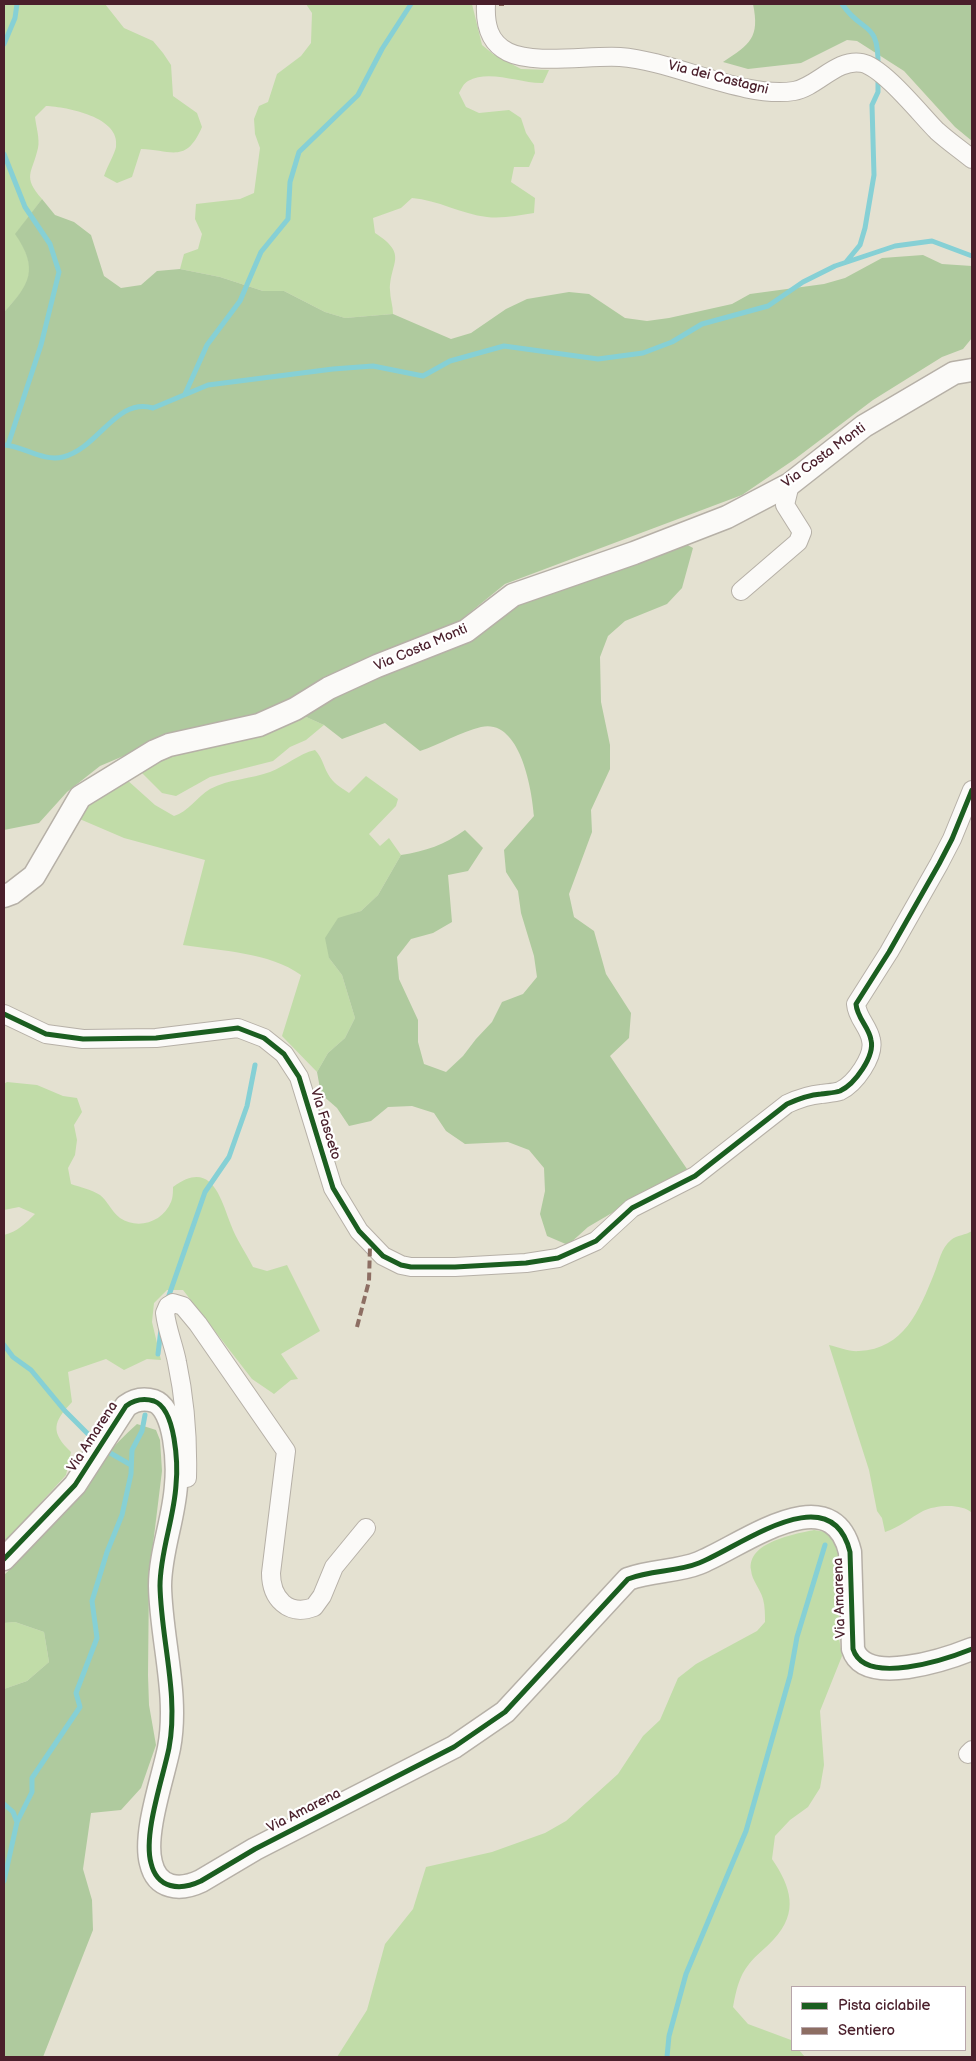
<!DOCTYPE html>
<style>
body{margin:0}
#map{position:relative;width:976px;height:2061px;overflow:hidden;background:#e4e1d1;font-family:"Balsamiq Sans",sans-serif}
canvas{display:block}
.frame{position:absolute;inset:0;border:5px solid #4a1f2b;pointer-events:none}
.legend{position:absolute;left:791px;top:1986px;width:175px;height:65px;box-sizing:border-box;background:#fff;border:1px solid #b7a5aa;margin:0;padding:6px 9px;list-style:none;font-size:15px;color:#4a1f2b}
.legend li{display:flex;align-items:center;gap:10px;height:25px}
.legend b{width:25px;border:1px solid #b7a5aa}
</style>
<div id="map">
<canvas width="976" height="2061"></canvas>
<div class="frame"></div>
<ul class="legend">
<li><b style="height:6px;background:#1b5e20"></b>Pista ciclabile</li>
<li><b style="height:6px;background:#8d6e63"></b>Sentiero</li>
</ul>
</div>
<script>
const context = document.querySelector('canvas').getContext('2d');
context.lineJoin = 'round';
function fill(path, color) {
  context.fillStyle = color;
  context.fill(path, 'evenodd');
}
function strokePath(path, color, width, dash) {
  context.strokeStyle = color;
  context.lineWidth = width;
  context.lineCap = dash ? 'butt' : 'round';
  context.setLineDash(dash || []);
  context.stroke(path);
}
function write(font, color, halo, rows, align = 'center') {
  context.font = font + ' "Balsamiq Sans",sans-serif';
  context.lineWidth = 4.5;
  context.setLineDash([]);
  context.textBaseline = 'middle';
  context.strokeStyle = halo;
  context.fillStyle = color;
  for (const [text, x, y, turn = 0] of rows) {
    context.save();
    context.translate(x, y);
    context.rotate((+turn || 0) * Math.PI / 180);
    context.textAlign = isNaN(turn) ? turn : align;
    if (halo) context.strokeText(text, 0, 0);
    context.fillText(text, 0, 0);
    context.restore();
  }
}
const green = new Path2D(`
 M 4,4 L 105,4 L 124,28 L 153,41 L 163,53 L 171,65 L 173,96 L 197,113 L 202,127 C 186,164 172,150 141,149 L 132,177 L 117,183 L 104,176 C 107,167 115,153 116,147 C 121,117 67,107 46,106 L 35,117 C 36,126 40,139 38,148 C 32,174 22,176 42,199 L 16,234 C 39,270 31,284 4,312 Z
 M 306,4 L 472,4 L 482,45 L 493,54 L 521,69 L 549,70 L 543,83 C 521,84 490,69 468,81 C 464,83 461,89 459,93 L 466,107 L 479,113 L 509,110 L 521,118 L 526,133 L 534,145 L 535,153 L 529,167 L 514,167 L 511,182 L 535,198 L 534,213 C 518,215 503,219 487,217 C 461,214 438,200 412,198 L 401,208 L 373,218 L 375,233 C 409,255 390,262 390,290 C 390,298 393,306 393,314 L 345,318 L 325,312 L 284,291 L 263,291 L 220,277 L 180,269 L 184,254 L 198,249 L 202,234 L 195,219 L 196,204 L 240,199 L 254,193 L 260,148 L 255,134 L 254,119 L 259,106 L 268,102 L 277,74 L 301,56 L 311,43 L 312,13 Z
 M 304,716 L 324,725 L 306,740 L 290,747 L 273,761 L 210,777 L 176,796 L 162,793 L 138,769 L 160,755 Z
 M 315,750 C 322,757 323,765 328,774 C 333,783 340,787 349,793 L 366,776 L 398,799 L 396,806 L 369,834 L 380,846 L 389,838 L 401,855 L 378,895 L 361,911 L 338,919 L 329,958 L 342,975 L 355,1018 L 345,1038 L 328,1053 L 317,1072 L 282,1036 L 301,975 C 269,952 221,951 183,945 L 205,860 L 124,838 L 75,817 L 86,797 L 126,779 L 155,805 L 174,816 C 188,812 197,797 210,789 C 229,779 251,779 270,772 C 286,766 298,754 315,750 Z
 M 7,1082 L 37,1085 L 63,1096 L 77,1098 L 82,1112 L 74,1125 L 77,1140 L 75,1155 L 68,1168 L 71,1184 C 80,1187 92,1190 100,1195 C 107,1200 111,1211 120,1218 C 138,1230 163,1222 171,1202 C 173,1198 173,1191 173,1187 C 211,1159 220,1196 231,1225 C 236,1239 246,1253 253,1267 L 267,1271 L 287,1265 L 320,1331 L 281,1354 L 298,1379 L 291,1380 L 274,1394 L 252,1379 L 183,1290 L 167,1290 L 154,1303 L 152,1322 L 161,1360 L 147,1359 L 124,1370 L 106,1359 L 68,1372 L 72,1402 C 53,1422 50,1432 71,1452 L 66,1475 L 4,1543 L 4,1235 C 17,1232 26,1223 35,1214 L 19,1207 L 4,1210 L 4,1084 Z
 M 972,1231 L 972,1513 C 962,1503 935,1505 923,1511 C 910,1518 900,1527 885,1532 L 882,1518 L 877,1511 L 869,1470 L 829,1345 C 838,1347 850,1352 859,1351 C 904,1349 919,1311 934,1274 C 939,1262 941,1248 951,1240 C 957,1235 966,1235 972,1231 Z
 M 814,1530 L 826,1532 L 835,1539 L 840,1549 L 844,1596 L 837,1626 L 842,1656 L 820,1711 L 824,1765 L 820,1788 L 808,1807 L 790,1820 L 775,1836 L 772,1859 C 791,1887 799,1912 774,1939 C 766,1948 756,1955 749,1964 C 739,1976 736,1991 733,2007 L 748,2024 L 791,2040 L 792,2050 L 799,2050 L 805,2057 L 337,2057 L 367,2010 L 385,1944 L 413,1909 L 426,1867 L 492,1852 L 545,1833 L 566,1821 L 618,1774 L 643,1736 L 660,1720 L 678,1678 L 696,1664 L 757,1631 L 765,1622 C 765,1615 765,1606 763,1599 C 760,1588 752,1581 751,1570 C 747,1542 795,1534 814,1530 Z
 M 15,1622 L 44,1632 L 49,1662 L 27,1681 L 4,1689 L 4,1623 Z`);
const forest = new Path2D(`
 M 753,4 L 972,4 L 972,141 L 955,127 L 904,71 L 857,41 L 847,40 L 801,63 L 748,69 L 723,62 C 750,44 760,38 753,4 Z
 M 42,199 L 55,215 L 74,222 L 91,235 L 104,276 L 121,288 L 141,285 L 157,271 L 180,269 L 220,277 L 263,291 L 284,291 L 325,312 L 345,318 L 393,314 L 451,339 L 471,333 L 506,309 L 527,299 L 569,292 L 589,294 L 625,318 L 647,321 L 669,318 L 732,304 L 750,294 L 824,284 L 845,278 L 882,258 L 923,255 L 942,264 L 972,266 L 972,338 L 963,349 L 942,357 L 873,400 L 795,459 L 742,495 L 505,584 L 457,623 L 291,705 L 154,743 L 100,766 L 67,792 L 39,823 L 4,830 L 4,312 C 30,284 39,269 15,234 Z
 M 684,543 L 693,548 L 682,588 L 667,604 L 625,621 L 608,636 L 600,657 L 601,702 L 610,745 L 610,769 L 591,810 L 592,832 L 569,894 L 574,917 L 594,931 L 606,974 L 631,1013 L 629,1038 L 610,1056 L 687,1169 L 588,1227 L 568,1245 L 547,1236 L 540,1214 L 545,1191 L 544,1168 L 529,1150 L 508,1142 L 465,1144 L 446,1131 L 434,1113 L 412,1106 L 388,1107 L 371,1121 L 349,1126 L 337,1108 L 321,1094 L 317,1072 L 328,1053 L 345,1038 L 355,1018 L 342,975 L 329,958 L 325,938 L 338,918 L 361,911 L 378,895 L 401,855 C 426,851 444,845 465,830 L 483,848 L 468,871 L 448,875 L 452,922 L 433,933 L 411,939 L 397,957 L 399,979 L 418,1020 L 418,1042 L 424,1064 L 446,1072 L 463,1056 L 476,1039 L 492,1022 L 502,1002 L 523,994 L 537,977 L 534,956 L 521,913 L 518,891 L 506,872 L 504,850 L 534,816 C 532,789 520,718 481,727 C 460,732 441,744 420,751 L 385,723 L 342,739 L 324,725 L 304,716 L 331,697 L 522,600 L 575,586 Z
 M 137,1424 L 156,1430 L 160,1440 L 162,1471 L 149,1577 L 148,1675 L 149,1705 L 156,1745 L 141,1788 L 121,1810 L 91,1813 L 83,1869 L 92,1900 L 93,1930 L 43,2057 L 4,2057 L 4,1689 L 27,1681 L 49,1662 L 44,1632 L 15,1622 L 4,1623 L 4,1575 C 54,1530 87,1468 137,1424 Z`);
const stream = new Path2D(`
 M 842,4 C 863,35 879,19 878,67
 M 4,44 L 15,18 L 17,4
 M 4,154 L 25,207 L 50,244 L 59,272 L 41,345 L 8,445
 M 846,262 L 860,245 L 865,228 L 874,175 L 872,105 L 878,92 L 878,76
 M 185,394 L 207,345 L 240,301 L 261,252 L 288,219 L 290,182 L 299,152 L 358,95 L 382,49 L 411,4
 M 4,445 C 24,446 42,462 63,457 C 99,448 116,397 153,408 L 208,385 L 333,369 L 373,366 L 423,376 L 450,361 L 504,346 L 598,359 L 643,353 L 672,342 L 702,324 L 768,306 L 803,282 L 835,266 L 895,246 L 932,241 L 972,256
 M 167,1301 L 205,1192 L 229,1157 L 247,1106 L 255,1065
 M 4,1345 L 13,1357 L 31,1370 L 65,1411 L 95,1441
 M 158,1354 L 161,1329
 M 105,1450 L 131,1465
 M 4,1804 L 13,1812 L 17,1822
 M 4,1881 L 17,1822 L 32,1792 L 32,1778 L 80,1707 L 76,1693 L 97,1638 L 92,1601 L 107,1552 L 122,1515 L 131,1474 L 132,1450 L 142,1431 L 145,1415
 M 667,2057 L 669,2036 L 686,1974 L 746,1831 L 790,1676 L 797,1637 L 825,1545`);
const minor = new Path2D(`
 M 486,4 C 485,23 488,42 508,52 C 534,65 590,55 620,57 C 674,61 744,99 794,91 C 817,87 837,58 862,63 C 883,67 921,115 937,131 C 948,141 961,150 972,159
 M 741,591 L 798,542 L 802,532 L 785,505 L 790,484
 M 4,1014 L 46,1034 L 83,1039 L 156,1038 L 238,1028 L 264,1038 L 284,1054 L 299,1077 L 333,1188 L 359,1231 L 383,1256 L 401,1265 L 411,1267 L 455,1267 L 526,1263 L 558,1258 L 596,1241 L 632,1208 L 695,1176 L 787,1104 C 798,1099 809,1095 821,1094 C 827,1093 834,1093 840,1091 C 855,1084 875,1056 871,1040 C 869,1027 857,1018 856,1004 L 889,952 L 939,864 L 952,839 L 972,790
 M 187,1478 C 188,1440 185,1400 177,1362 C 174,1346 167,1330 165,1313 L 168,1306 L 173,1303 L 183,1306 L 198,1324 L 286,1451 L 271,1573 C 271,1598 288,1617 314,1607 L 322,1596 L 334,1567 L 366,1528
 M 968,1754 L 972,1750`);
const tertiary = new Path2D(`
 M 4,896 L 12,893 L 34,876 L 80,797 L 155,751 L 169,745 L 259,725 L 295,709 L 329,688 L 377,666 L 466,631 L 513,595 L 634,553 L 727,517 L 790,484 L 864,426 L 954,373 L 972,370
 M 4,1559 L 75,1485 L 126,1406 C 134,1400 144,1398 154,1401 C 176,1409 178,1465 176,1485 C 174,1519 160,1552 160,1586 C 161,1639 179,1695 169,1748 C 163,1778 143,1834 151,1863 C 157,1889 180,1891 201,1881 L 255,1849 L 454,1747 L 505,1712 L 628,1579 C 651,1570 677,1572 699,1563 C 740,1547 831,1475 850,1552 L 853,1649 C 865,1687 947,1659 972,1649`);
const quiet = new Path2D(`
 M 499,4 L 504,4
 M 357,1327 L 369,1281 L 370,1246`);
const cycleway = new Path2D(`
 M 4,1014 L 46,1034 L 83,1039 L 156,1038 L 238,1028 L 264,1038 L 284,1054 L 299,1077 L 333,1188 L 359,1231 L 383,1256 L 401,1265 L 411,1267 L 455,1267 L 526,1263 L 558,1258 L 596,1241 L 632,1208 L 695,1176 L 787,1104 C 798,1099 809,1095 821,1094 C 827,1093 834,1093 840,1091 C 855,1084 875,1056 871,1040 C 869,1027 857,1018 856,1004 L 889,952 L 939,864 L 952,839 L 972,790
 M 4,1559 L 75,1485 L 126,1406 C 134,1400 144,1398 154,1401 C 176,1409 178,1465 176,1485 C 174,1519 160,1552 160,1586 C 161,1639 179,1695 169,1748 C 163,1778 143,1834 151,1863 C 157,1889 180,1891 201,1881 L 255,1849 L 454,1747 L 505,1712 L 628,1579 C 651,1570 677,1572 699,1563 C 740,1547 831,1475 850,1552 L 853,1649 C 865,1687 947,1659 972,1649`);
const streetNames = [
 ["Via dei Castagni",718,78,14],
 ["Via Costa Monti",824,456,-36],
 ["Via Costa Monti",421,648,-23],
 ["Via Fasceto",325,1124,73],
 ["Via Amarena",93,1437,-57],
 ["Via Amarena",840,1598,-92],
 ["Via Amarena",304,1811,-27]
];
fill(green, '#c1dca8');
fill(forest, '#afca9e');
strokePath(stream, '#86d0d5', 5);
strokePath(minor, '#b6b0a7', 20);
strokePath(tertiary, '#b6b0a7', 25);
strokePath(minor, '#fbfaf8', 18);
strokePath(tertiary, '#fbfaf8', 22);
strokePath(quiet, '#8d6e63', 4, [8, 4]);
strokePath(cycleway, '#1b5e20', 5);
write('14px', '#4a1f2b', '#fff', streetNames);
</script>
